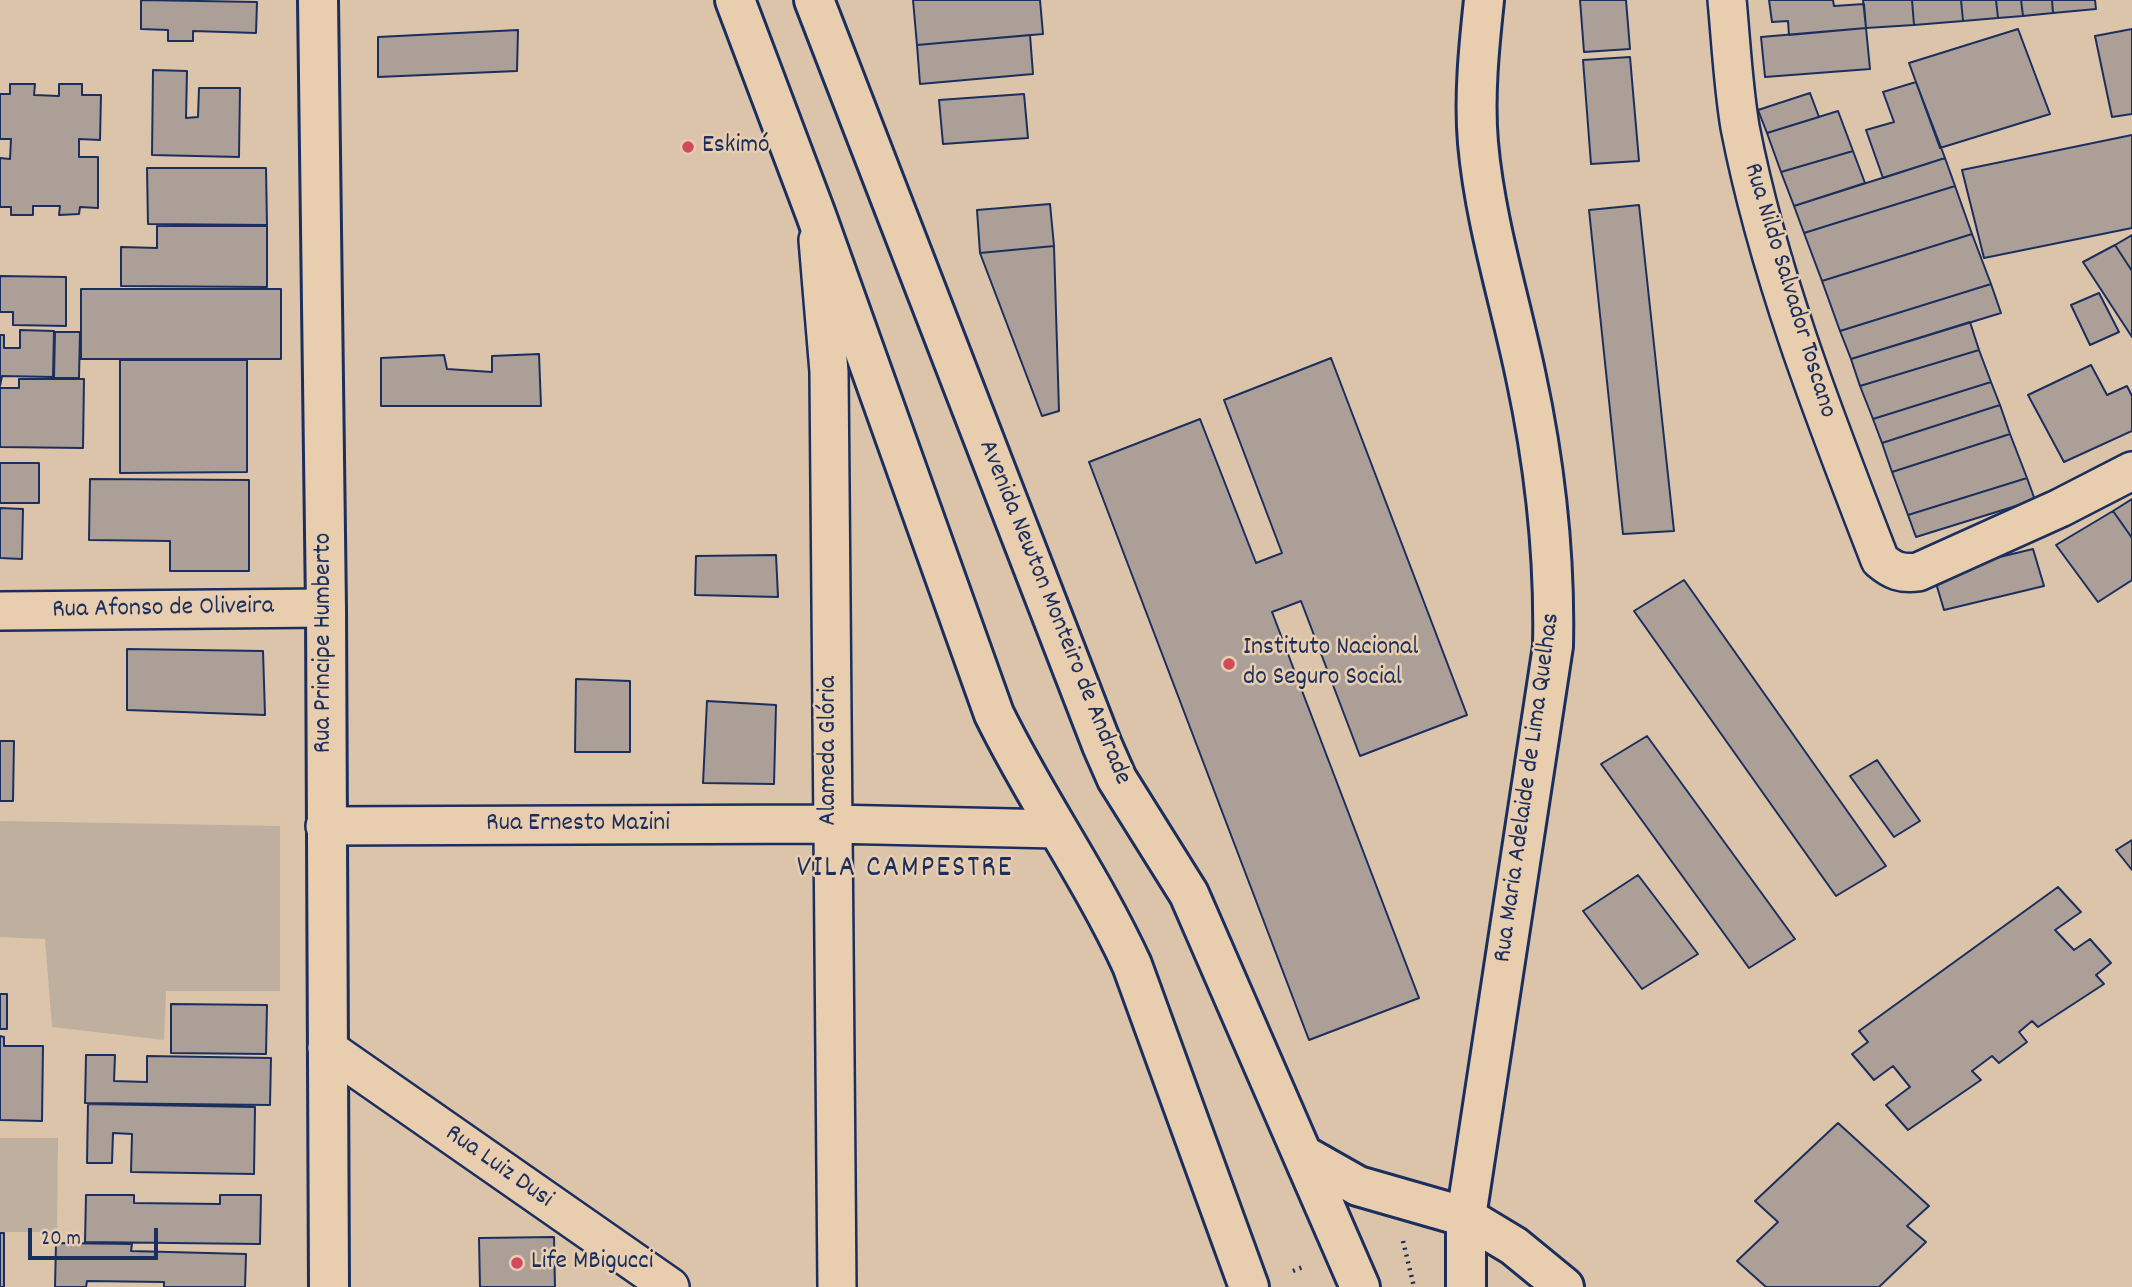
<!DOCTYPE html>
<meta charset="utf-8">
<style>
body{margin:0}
#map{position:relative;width:2132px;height:1287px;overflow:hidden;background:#dcc4aa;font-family:Dekko,sans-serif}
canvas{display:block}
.scale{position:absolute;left:28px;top:1228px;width:130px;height:32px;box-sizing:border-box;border:4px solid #1b2f5e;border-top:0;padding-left:9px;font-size:21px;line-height:24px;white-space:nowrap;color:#1b2f5e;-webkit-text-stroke:5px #e8ceaf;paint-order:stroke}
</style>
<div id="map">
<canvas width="2132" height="1287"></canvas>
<div class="scale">20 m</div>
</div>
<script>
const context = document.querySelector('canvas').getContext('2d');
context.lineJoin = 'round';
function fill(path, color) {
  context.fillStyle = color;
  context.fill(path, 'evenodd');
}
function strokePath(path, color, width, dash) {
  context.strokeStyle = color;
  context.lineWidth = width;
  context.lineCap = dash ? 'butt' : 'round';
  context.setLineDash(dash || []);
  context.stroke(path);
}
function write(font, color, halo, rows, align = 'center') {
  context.font = font + ' Dekko,sans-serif';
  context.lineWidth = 5;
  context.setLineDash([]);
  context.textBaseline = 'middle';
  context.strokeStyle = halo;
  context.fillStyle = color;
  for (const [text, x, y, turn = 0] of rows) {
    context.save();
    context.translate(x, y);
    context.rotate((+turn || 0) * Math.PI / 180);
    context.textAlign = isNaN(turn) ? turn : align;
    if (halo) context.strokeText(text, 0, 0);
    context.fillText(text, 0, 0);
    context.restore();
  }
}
const green = new Path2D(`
 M 0,821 L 280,826 L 280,991 L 166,991 L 164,1040 L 52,1027 L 45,939 L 0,937 Z
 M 0,1138 L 58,1138 L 57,1232 L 0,1232 Z`);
const building = new Path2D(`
 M 141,0 L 257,2 L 256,33 L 193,31 L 193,41 L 168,41 L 168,30 L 141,29 Z
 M 913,0 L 1040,0 L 1043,34 L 917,45 Z
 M 1580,0 L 1626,0 L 1630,49 L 1584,52 Z
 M 1769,0 L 1833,0 L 1834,6 L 1864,4 L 1866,28 L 1789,35 L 1788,21 L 1772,22 Z
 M 1863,0 L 1912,0 L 1914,25 L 1866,28 Z
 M 1912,0 L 1961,0 L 1963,21 L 1914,25 Z
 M 1961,0 L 1996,0 L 1998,18 L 1963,21 Z
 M 1996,0 L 2021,0 L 2023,16 L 1998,18 Z
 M 2021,0 L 2052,0 L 2053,13 L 2023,16 Z
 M 2052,0 L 2095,0 L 2096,9 L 2053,13 Z
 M 1866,28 L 1870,69 L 1765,77 L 1761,37 Z
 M 2018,29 L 2050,114 L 1940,148 L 1909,63 Z
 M 2132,29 L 2132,114 L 2112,117 L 2095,36 Z
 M 518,30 L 517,71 L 378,77 L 378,37 Z
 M 1030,35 L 1033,74 L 920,84 L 917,45 Z
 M 1630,57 L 1639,161 L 1591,164 L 1583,60 Z
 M 153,70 L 187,71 L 186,118 L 198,117 L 199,88 L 240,88 L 239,157 L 152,155 Z
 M 1916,82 L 1945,158 L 1883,178 L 1866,130 L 1894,122 L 1883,92 Z
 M 10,84 L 35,84 L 34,95 L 59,96 L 59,84 L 82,84 L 82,95 L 101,95 L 100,140 L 79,139 L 79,157 L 98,157 L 98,208 L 80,207 L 79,214 L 59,215 L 60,206 L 33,206 L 33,215 L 11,215 L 11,207 L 0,207 L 0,158 L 10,159 L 11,139 L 0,139 L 0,94 L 10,94 Z
 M 1810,93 L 1819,117 L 1767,133 L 1758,110 Z
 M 1024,94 L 1028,138 L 943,144 L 939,100 Z
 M 1838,111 L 1853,151 L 1781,172 L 1767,133 Z
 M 2132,135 L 2132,228 L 1984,258 L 1962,170 Z
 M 1853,151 L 1865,183 L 1794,206 L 1781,172 Z
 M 1945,158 L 1955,186 L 1804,233 L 1794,206 Z
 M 147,168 L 266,168 L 267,225 L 148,224 Z
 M 1955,186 L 1972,234 L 1822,281 L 1804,233 Z
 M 1050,204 L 1054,246 L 980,253 L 977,210 Z
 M 1639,205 L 1674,531 L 1623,534 L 1589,210 Z
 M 157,226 L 267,226 L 267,287 L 121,286 L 121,247 L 157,248 Z
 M 1972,234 L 1991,284 L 1840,331 L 1822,281 Z
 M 2132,235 L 2132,271 L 2115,245 Z
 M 2115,245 L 2132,271 L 2132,337 L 2083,262 Z
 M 1054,246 L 1059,411 L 1042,416 L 980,253 Z
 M 0,276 L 66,277 L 66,326 L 13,325 L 13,312 L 0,312 Z
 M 1991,284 L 2001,313 L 1851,359 L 1840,331 Z
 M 81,289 L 281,289 L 281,359 L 81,359 Z
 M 2099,293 L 2119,332 L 2090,345 L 2071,305 Z
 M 1970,322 L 1979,350 L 1860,386 L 1851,359 Z
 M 20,330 L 54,331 L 53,377 L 2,376 L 0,386 L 0,335 L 4,335 L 4,348 L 20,348 Z
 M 55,332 L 80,332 L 79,378 L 54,378 Z
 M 1979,350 L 1991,382 L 1873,419 L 1860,386 Z
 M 539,354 L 541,406 L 381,406 L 381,358 L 444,355 L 447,369 L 492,372 L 492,356 Z
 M 1331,358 L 1467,715 L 1360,756 L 1301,601 L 1272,612 L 1419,998 L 1309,1040 L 1089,462 L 1200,419 L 1256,563 L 1282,553 L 1224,400 Z
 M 120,360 L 247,360 L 247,472 L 120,473 Z
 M 2091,365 L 2107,395 L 2127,386 L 2132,396 L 2132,431 L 2064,462 L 2028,395 Z
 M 19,379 L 84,379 L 83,448 L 0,447 L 0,388 L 19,388 Z
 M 1991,382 L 2000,405 L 1882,443 L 1873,419 Z
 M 2000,405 L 2010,434 L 1892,472 L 1882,443 Z
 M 2010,434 L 2027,478 L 1908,515 L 1892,472 Z
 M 0,463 L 39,463 L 39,503 L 0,503 Z
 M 2027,478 L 2035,500 L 1916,537 L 1908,515 Z
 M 90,479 L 249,480 L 249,571 L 170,571 L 170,541 L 89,540 Z
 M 2132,499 L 2132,538 L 2113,511 Z
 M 0,508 L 23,509 L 22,559 L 0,558 Z
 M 2113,511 L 2132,538 L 2132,580 L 2098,602 L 2056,545 Z
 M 2033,549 L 2044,586 L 1944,610 L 1933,573 Z
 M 776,555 L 778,597 L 695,595 L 696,556 Z
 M 1684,580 L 1886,866 L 1836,896 L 1634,611 Z
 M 127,649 L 263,651 L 265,715 L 127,710 Z
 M 576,679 L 630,681 L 630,752 L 575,752 Z
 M 707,701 L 776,705 L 774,784 L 703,783 Z
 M 1647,736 L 1795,939 L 1749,968 L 1601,764 Z
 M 0,741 L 14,741 L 13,801 L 0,801 Z
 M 1877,760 L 1920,821 L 1894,837 L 1850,776 Z
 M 2132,840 L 2132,870 L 2116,850 Z
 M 1638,875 L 1698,954 L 1642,989 L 1583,911 Z
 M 2058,887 L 2081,912 L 2055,930 L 2074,950 L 2090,939 L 2111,963 L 2096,975 L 2104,984 L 2038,1027 L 2032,1021 L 2019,1032 L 2027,1042 L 1999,1063 L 1992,1056 L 1972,1071 L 1981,1080 L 1908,1130 L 1886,1105 L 1910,1087 L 1893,1066 L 1874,1080 L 1852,1054 L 1868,1042 L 1859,1031 Z
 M 0,994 L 7,994 L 7,1029 L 0,1029 Z
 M 171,1004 L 267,1005 L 266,1054 L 171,1053 Z
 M 0,1036 L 4,1037 L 4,1046 L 43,1046 L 42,1121 L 0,1120 Z
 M 86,1055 L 115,1055 L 114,1081 L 147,1082 L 147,1056 L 271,1058 L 270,1105 L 85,1103 Z
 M 88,1104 L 255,1107 L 254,1174 L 131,1172 L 132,1134 L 113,1133 L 112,1163 L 87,1163 Z
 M 1838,1123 L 1929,1206 L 1907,1226 L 1926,1242 L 1879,1287 L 1766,1287 L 1737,1261 L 1778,1222 L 1755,1201 Z
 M 86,1195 L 134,1195 L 134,1203 L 220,1204 L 220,1195 L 261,1195 L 260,1244 L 85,1242 Z
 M 0,1233 L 4,1233 L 4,1287 L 0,1287 Z
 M 554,1237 L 555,1287 L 480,1287 L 479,1238 Z
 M 56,1243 L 132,1244 L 131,1251 L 246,1254 L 245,1287 L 164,1287 L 164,1282 L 87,1281 L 86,1287 L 55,1287 Z`);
const path = new Path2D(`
 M 1403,1241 L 1414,1287
 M 1293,1271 L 1305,1266`);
const street = new Path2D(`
 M 1727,0 C 1731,42 1733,85 1740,127 C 1769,276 1825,418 1880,560 C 1893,571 1901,574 1918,572 L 2060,508 L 2132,471
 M 818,240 L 829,372 L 837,1287
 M 0,611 L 326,608
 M 325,826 L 831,824 L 1057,829
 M 327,1048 L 670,1287`);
const secondary = new Path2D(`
 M 318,0 L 326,608 L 329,1287
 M 735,0 L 816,215 L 994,714 C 1036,800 1092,878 1132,965 L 1249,1287
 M 814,0 L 1102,745 L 1117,779 L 1189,894 L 1360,1287
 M 1305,1156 L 1358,1186 L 1466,1217 L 1514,1246 L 1564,1287
 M 1466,1287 L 1466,1217 L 1553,646 C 1555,556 1545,466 1526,377 C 1510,300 1485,222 1478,143 C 1474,96 1479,47 1484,0`);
const markers = [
 [688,147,7,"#d1495b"],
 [1229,664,7,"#d1495b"],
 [517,1263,7,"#d1495b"]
];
const poiNames = [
 ["Eskimó",702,147],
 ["Instituto Nacional",1243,649],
 ["do Seguro Social",1243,679],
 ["Life MBigucci",531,1263]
];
const streetNames = [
 ["Rua Nildo Salvador Toscano",1788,291,73],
 ["Rua Afonso de Oliveira",163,610,-1],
 ["Avenida Newton Monteiro de Andrade",1053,613,68],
 ["Rua Principe Humberto",325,643,-90],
 ["Alameda Glória",830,751,-90],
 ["Rua Maria Adelaide de Lima Quelhas",1529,788,-82],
 ["Rua Ernesto Mazini",578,825],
 ["Rua Luiz Dusi",498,1168,35]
];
const quarterNames = [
 ["VILA CAMPESTRE",905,871]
];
fill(green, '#bfaf9f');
fill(building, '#ac9f97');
strokePath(building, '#1b2f5e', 2);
strokePath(street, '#1b2f5e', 42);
strokePath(secondary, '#1b2f5e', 44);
strokePath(path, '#1b2f5e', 4.5, [2, 5]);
strokePath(street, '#e8ceaf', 37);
strokePath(secondary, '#e8ceaf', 38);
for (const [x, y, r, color] of markers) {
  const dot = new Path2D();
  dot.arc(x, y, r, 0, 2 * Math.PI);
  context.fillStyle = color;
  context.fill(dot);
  strokePath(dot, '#e8ceaf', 2.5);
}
write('26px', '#1b2f5e', '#e8ceaf', poiNames, 'left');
write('26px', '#1b2f5e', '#e8ceaf', streetNames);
context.letterSpacing = '2px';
write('30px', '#1b2f5e', '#e8ceaf', quarterNames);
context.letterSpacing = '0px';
</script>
